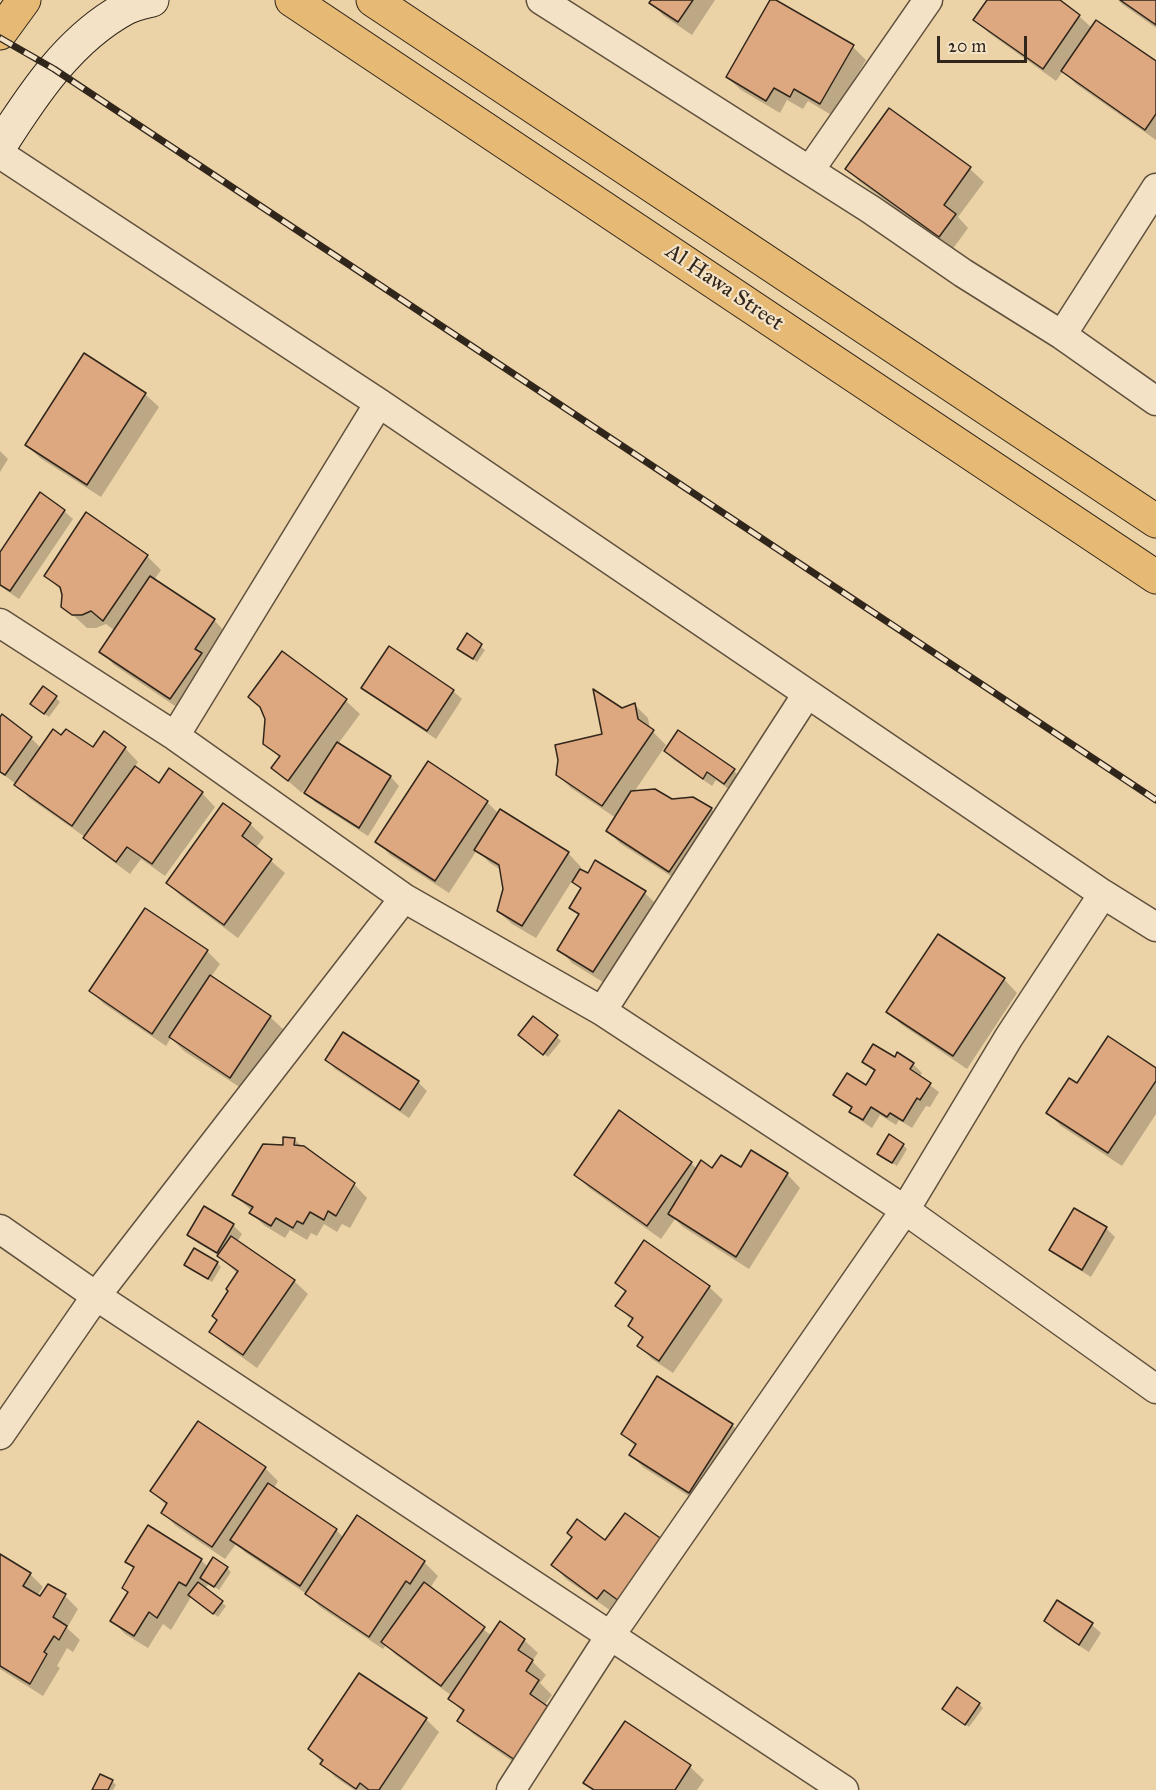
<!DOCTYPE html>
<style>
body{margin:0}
#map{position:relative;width:1156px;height:1790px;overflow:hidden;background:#ecd3a7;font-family:"IM FELL Great Primer",serif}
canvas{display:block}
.scale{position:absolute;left:937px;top:36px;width:90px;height:27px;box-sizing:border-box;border:3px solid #31261b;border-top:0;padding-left:8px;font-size:18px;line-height:21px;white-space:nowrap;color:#31261b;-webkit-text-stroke:4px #f3e2c6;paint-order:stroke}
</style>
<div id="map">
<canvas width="1156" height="1790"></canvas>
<div class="scale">20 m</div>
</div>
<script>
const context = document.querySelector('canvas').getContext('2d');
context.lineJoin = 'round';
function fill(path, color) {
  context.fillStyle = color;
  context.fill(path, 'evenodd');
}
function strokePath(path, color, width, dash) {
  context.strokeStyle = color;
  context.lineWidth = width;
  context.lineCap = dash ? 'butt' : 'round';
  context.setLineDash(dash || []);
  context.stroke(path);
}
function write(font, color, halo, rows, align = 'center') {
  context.font = font + ' "IM FELL Great Primer",serif';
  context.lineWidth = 4.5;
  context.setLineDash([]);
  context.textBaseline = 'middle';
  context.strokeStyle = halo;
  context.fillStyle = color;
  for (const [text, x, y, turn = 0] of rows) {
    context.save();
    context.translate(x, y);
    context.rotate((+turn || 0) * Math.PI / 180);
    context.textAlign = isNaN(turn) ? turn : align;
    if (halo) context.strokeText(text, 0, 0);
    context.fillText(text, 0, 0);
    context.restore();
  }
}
const shadow = new Path2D(`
 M 653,0 L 715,0 L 692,35 L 664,16 L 651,3 Z
 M 772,0 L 853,47 L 866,60 L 833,116 L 808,101 L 803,109 L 787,100 L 780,113 L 741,90 L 727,77 Z
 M 989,0 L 1057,0 L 1079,16 L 1092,28 L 1156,63 L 1156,140 L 1076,84 L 1063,71 L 1056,81 L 989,33 L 975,20 Z
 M 1118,0 L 1156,0 L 1156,28 L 1122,4 Z
 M 890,110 L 970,169 L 984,182 L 958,217 L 968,228 L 952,250 L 860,182 L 847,169 Z
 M 145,394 L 159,407 L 101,497 L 40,458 L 27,445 Z
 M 0,451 L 8,459 L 0,472 Z
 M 64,511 L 73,519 L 19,599 L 0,586 L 0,555 Z
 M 86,514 L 147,556 L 161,570 L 154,580 L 214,620 L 227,634 L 184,712 L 114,665 L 101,651 L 115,631 L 106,624 L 96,628 L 87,628 L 63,606 L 63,592 L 46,576 Z
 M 467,636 L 485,650 L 477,662 L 463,652 Z
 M 282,653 L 346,701 L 360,714 L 338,744 L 391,777 L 399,786 L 368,836 L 315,802 L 306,793 L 312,783 L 310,782 L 302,793 L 273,768 L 280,758 L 265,743 Z
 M 363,687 L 453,691 L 462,699 L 436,739 L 372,696 Z
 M 56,698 L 60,702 L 49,717 L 36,708 Z
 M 635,705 L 648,718 L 650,729 L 666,745 L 634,792 L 711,809 L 724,822 L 683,884 L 621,844 L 607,831 L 616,818 L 571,788 L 557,774 L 604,735 Z
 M 2,717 L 31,738 L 41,748 L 62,737 L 94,749 L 104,734 L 125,748 L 138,762 L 135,767 L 159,785 L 202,793 L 215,807 L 165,876 L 141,859 L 130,874 L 99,851 L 85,837 L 29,798 L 16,784 L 0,772 L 0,719 Z
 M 665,751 L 734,771 L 742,779 L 733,792 L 716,780 L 712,786 L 674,760 Z
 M 487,802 L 499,814 L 568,853 L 581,867 L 579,870 L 588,875 L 645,893 L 658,906 L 606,984 L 572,963 L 559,949 L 580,916 L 571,907 L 582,890 L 572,881 L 536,938 L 512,924 L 498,911 L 505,889 L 501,870 L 490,863 L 477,850 L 449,893 L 390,855 L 377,841 Z
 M 224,805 L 250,824 L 264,837 L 256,848 L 285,873 L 238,938 L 181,896 L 168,883 Z
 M 207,951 L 220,964 L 211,977 L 270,1017 L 284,1030 L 244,1090 L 184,1051 L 171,1038 L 166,1046 L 104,1004 L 90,991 Z
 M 1004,979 L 1017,993 L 967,1069 L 902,1025 L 888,1012 Z
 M 557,1037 L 561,1041 L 548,1057 L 524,1039 Z
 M 895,1059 L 913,1064 L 922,1073 L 919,1077 L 939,1092 L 930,1107 L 926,1106 L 912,1128 L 899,1120 L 896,1125 L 880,1115 L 872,1128 L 860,1120 L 851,1111 L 853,1109 L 835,1095 L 866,1087 L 876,1073 L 864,1062 Z
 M 327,1060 L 418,1082 L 427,1091 L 409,1118 L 335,1069 Z
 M 1156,1069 L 1156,1114 L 1122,1166 L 1061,1126 L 1048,1113 Z
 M 294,1139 L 302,1147 L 354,1184 L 367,1198 L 350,1228 L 342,1224 L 337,1232 L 324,1224 L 317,1236 L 311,1233 L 307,1240 L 290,1230 L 285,1238 L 265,1226 L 251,1213 L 252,1211 L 234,1195 Z
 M 903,1145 L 907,1149 L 897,1166 L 883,1157 Z
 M 691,1163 L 697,1169 L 741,1169 L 787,1174 L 800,1188 L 749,1269 L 683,1227 L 675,1219 L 661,1239 L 589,1188 L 576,1175 Z
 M 1075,1210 L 1106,1228 L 1115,1237 L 1091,1277 L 1060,1258 L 1051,1249 Z
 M 233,1225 L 242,1234 L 237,1242 L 294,1281 L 308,1294 L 257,1368 L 225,1345 L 211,1332 L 218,1321 L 238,1274 L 218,1255 L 198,1243 L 189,1235 Z
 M 645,1242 L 709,1287 L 723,1300 L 673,1373 L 652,1359 L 639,1346 L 643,1339 L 630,1326 L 633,1321 L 617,1306 L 626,1293 L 617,1283 Z
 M 217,1263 L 221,1267 L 212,1282 L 186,1265 Z
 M 732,1425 L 745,1438 L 703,1505 L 644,1468 L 631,1455 L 636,1447 L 623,1434 Z
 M 265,1468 L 278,1481 L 274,1488 L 336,1530 L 344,1538 L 357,1517 L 424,1562 L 438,1576 L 430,1588 L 492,1636 L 524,1640 L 538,1653 L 532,1661 L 546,1675 L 540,1683 L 552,1695 L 544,1706 L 528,1772 L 473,1734 L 459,1720 L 464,1713 L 450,1699 L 452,1696 L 396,1655 L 386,1645 L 383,1649 L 320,1607 L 308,1595 L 246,1553 L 236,1544 L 225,1559 L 176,1526 L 163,1513 L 167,1506 L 152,1491 Z
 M 149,1527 L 201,1560 L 208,1567 L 227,1568 L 231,1572 L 219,1590 L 209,1583 L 205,1589 L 226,1606 L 218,1617 L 191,1597 L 171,1630 L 163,1624 L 148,1648 L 125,1634 L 112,1620 L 129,1593 L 124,1588 L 135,1569 L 127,1562 Z
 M 662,1541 L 611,1611 L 566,1579 L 553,1565 L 605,1542 Z
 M 0,1556 L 30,1574 L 43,1587 L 37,1596 L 65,1596 L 78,1609 L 67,1628 L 80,1640 L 73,1652 L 67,1648 L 57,1666 L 60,1668 L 43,1696 L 0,1669 Z
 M 1058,1602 L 1092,1625 L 1101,1633 L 1089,1652 L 1054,1630 L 1046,1621 Z
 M 979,1704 L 983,1708 L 969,1727 L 943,1709 Z
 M 426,1719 L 439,1732 L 401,1790 L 354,1790 L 335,1777 L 310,1749 Z
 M 625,1723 L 690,1767 L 704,1780 L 697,1790 L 592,1790 L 585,1783 Z
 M 112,1781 L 116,1785 L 113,1790 L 94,1790 Z`);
const building = new Path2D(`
 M 651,0 L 693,0 L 678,22 L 649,3 Z
 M 770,0 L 776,0 L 854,45 L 820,104 L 794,89 L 790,97 L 774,88 L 766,101 L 726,77 Z
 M 987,0 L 1060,0 L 1080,15 L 1043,69 L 973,20 Z
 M 1120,0 L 1156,0 L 1156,25 Z
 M 1096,20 L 1156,61 L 1156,114 L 1145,130 L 1061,71 Z
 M 889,108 L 971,167 L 944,205 L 956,214 L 939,237 L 845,169 Z
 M 84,353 L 146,393 L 87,485 L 25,445 Z
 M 40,492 L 65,510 L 10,591 L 0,585 L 0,552 Z
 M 86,512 L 148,555 L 103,621 L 91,611 L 82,615 L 72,615 L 61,607 L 62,595 L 60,587 L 44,576 Z
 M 150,576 L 215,619 L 195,649 L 202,653 L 170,699 L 99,652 Z
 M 467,633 L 482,644 L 473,659 L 457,649 Z
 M 389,646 L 454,690 L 427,731 L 361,688 Z
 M 282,651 L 347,699 L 288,781 L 271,768 L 280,756 L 263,744 L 265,719 L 260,707 L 248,697 Z
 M 43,686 L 57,696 L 44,714 L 30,704 Z
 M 593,689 L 622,708 L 635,703 L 638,719 L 654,730 L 602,806 L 556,775 L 558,760 L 555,745 L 602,734 Z
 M 2,714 L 32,737 L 5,775 L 0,772 L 0,717 Z
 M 53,729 L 61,735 L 66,729 L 93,747 L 104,731 L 126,747 L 72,826 L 14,785 Z
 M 678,730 L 735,769 L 724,784 L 707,772 L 703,779 L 664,751 Z
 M 337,742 L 391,776 L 359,828 L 304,793 Z
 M 428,761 L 488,801 L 435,881 L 375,842 Z
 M 135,766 L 159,783 L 169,768 L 203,792 L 152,864 L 127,847 L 116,862 L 83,838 Z
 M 655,789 L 672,799 L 693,797 L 712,808 L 669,872 L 606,831 L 631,791 Z
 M 223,803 L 251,823 L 242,836 L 272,859 L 224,925 L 166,883 Z
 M 500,809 L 569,852 L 522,926 L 497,911 L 503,889 L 499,865 L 474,850 Z
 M 595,860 L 646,891 L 593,972 L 557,950 L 579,914 L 569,908 L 581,888 L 572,882 L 580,869 L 588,873 Z
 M 145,908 L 208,950 L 152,1034 L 89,991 Z
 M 938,934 L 1005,978 L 953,1056 L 886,1012 Z
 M 210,975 L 271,1016 L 230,1078 L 169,1037 Z
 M 533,1016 L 558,1035 L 543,1055 L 518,1035 Z
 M 343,1032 L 419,1081 L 400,1110 L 325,1060 Z
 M 1108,1036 L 1156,1068 L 1156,1081 L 1108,1153 L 1046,1113 L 1069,1078 L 1077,1083 Z
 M 873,1044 L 895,1057 L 897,1052 L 914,1063 L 910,1069 L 931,1083 L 920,1100 L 917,1098 L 903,1121 L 890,1113 L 887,1117 L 871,1107 L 863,1120 L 849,1112 L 852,1107 L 833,1095 L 847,1073 L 866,1085 L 875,1070 L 862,1062 Z
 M 619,1110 L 692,1162 L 647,1226 L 574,1175 Z
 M 889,1134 L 904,1144 L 892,1163 L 877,1154 Z
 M 283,1137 L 295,1138 L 294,1145 L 304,1146 L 355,1183 L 336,1216 L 328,1211 L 324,1220 L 310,1212 L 303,1224 L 297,1221 L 293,1228 L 276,1218 L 271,1226 L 249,1213 L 253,1207 L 232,1195 L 263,1144 L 283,1145 Z
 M 751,1150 L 788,1173 L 736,1257 L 668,1214 L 701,1160 L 712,1168 L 721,1155 L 741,1167 Z
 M 204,1206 L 234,1224 L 217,1253 L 187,1235 Z
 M 1074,1208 L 1107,1227 L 1082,1270 L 1049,1250 Z
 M 231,1236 L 295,1280 L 243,1355 L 209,1332 L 217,1320 L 212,1316 L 228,1291 L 226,1289 L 238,1271 L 217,1256 Z
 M 644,1240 L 710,1286 L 659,1361 L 637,1346 L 643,1337 L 628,1326 L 633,1318 L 615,1306 L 626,1291 L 615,1283 Z
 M 194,1248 L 218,1262 L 208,1279 L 184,1265 Z
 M 657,1376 L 733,1424 L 689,1493 L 629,1455 L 636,1444 L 621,1434 Z
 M 198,1421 L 266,1467 L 212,1547 L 161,1513 L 167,1503 L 150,1491 Z
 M 268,1483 L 337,1529 L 300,1586 L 230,1540 Z
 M 625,1513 L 663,1540 L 619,1601 L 604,1590 L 597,1599 L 551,1565 L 572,1537 L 567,1533 L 577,1519 L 605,1540 Z
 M 357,1515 L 425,1561 L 410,1584 L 406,1581 L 369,1637 L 305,1594 Z
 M 148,1525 L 202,1559 L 186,1586 L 179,1582 L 157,1618 L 149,1612 L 134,1636 L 110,1621 L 128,1592 L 122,1588 L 134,1567 L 125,1562 Z
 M 0,1554 L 31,1573 L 23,1586 L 40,1596 L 48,1584 L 66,1594 L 53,1617 L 67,1626 L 59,1640 L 54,1636 L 44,1652 L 47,1654 L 30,1684 L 0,1666 Z
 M 213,1557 L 228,1567 L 214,1587 L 200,1578 Z
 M 198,1582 L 223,1601 L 213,1614 L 188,1595 Z
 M 424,1582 L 485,1627 L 441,1686 L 381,1642 Z
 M 1057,1600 L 1093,1623 L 1079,1645 L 1044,1621 Z
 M 500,1621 L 525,1639 L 518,1650 L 533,1660 L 526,1671 L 539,1680 L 530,1694 L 550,1708 L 515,1760 L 457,1721 L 464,1710 L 448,1699 Z
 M 359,1673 L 427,1718 L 379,1790 L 369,1790 L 360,1783 L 356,1789 L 320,1764 L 323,1760 L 308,1749 Z
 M 957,1687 L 980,1703 L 965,1725 L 942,1709 Z
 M 625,1721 L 691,1765 L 675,1790 L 594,1790 L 583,1783 Z
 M 100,1774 L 113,1780 L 108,1790 L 92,1790 Z`);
const street = new Path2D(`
 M 541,0 L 870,209 L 963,273 L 1062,335 L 1156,401
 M 0,154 L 379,403 L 1103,894 L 1156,927
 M 810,170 L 928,0
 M 1062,335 L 1156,188
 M 0,623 L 175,736 L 404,898 L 602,1011 L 905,1210 L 1156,1389
 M 175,736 L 379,403
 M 602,1011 L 807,694
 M 0,1229 L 96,1296 L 844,1790
 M 0,1435 L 96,1296 L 404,898
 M 511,1790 L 610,1636 L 905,1210 L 1009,1037 L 1103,894`);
const secondary = new Path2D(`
 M 0,146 C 33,94 70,38 126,8 C 134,4 144,2 152,0`);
const highway = new Path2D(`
 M 292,0 L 1156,577
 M 373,0 L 1156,521
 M 0,33 L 24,0`);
const rail = new Path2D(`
 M 0,38 L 54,69 L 1156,800`);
const streetNames = [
 ["Al Hawa Street",724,288,34]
];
fill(shadow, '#0003');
fill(building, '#dda87f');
strokePath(building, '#31261b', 1.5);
strokePath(street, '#60513e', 31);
strokePath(secondary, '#31261b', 35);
strokePath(highway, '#31261b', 35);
strokePath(street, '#f3e2c6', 28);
strokePath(secondary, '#f3e2c6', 33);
strokePath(highway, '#e6ba74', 33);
strokePath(rail, '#31261b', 7);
strokePath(rail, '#f3e2c6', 4.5, [14]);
write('22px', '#31261b', '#f3e2c6', streetNames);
</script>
